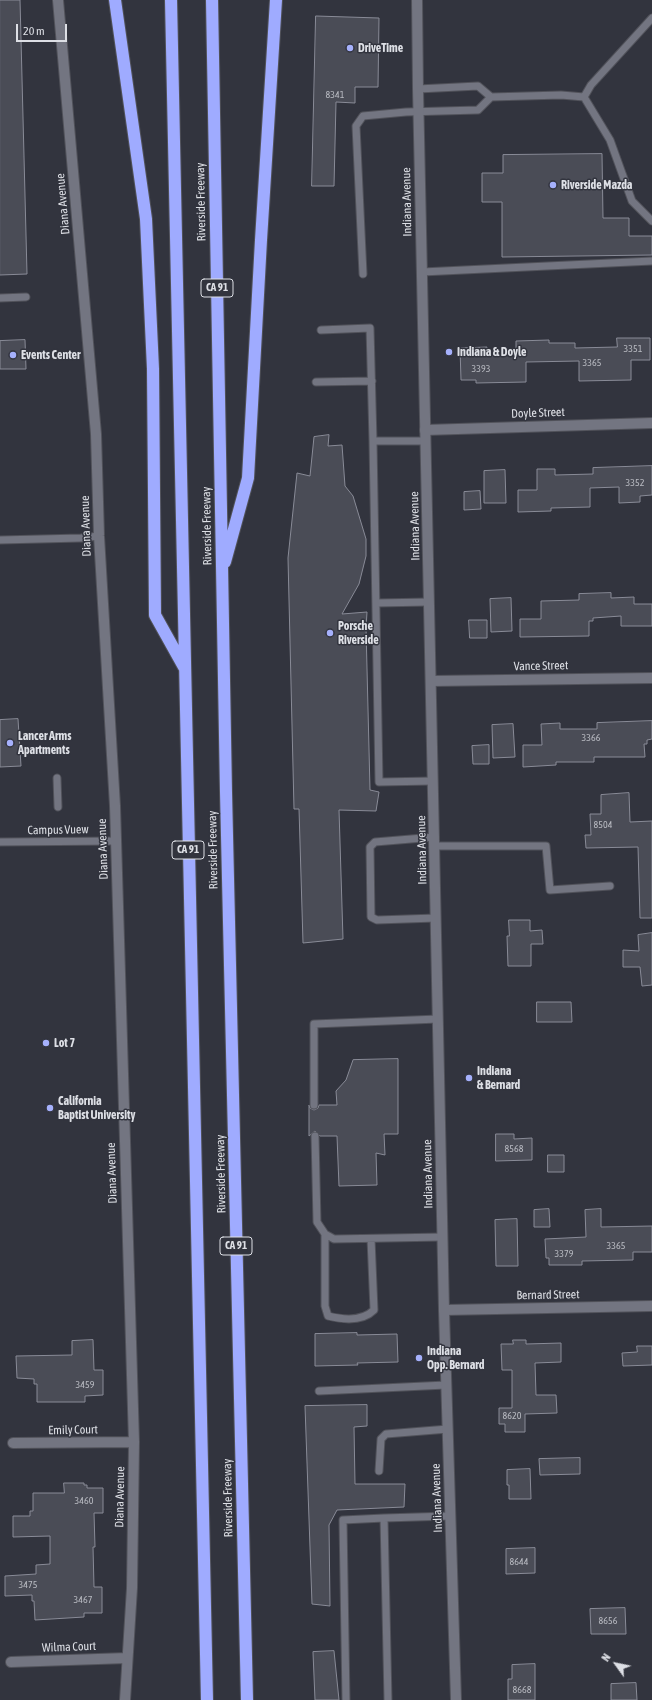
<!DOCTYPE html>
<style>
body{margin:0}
#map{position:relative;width:652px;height:1700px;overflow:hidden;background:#32343e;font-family:"Asap Condensed",sans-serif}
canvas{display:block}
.north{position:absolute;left:596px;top:1644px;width:40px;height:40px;-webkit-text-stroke:3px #32343e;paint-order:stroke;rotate:303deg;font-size:11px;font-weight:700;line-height:16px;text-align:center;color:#dddfe5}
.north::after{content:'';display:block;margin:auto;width:14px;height:18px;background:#dddfe5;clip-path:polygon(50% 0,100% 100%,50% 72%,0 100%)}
.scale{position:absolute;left:16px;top:24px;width:51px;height:18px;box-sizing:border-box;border:2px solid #dddfe5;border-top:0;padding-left:5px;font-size:12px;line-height:14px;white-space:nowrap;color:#dddfe5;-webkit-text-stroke:3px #32343e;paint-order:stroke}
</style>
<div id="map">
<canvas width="652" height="1700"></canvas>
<div class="north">N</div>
<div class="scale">20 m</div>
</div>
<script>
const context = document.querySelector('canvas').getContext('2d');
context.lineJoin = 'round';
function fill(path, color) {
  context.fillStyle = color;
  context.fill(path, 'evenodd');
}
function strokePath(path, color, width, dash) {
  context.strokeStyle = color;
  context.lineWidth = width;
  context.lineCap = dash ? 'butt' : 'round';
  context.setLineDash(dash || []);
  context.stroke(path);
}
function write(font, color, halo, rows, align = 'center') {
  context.font = font + ' "Asap Condensed",sans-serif';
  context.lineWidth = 3;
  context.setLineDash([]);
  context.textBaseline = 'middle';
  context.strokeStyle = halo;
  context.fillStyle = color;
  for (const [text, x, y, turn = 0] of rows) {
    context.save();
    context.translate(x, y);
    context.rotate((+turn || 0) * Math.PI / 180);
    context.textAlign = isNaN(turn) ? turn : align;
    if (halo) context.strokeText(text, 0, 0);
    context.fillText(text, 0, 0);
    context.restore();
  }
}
const building = new Path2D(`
 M 0,0 L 20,0 L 27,274 L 0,275 Z
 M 316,16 L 379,18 L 378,87 L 355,87 L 355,103 L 336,102 L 334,186 L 312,186 Z
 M 602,154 L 603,218 L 629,218 L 629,236 L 652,236 L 652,255 L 502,257 L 502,202 L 482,202 L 482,173 L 503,173 L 503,155 Z
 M 617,338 L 650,338 L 650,360 L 631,360 L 631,380 L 579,381 L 579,361 L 526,362 L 526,382 L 476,383 L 476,380 L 461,380 L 460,348 L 487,347 L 487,356 L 516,355 L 516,341 L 549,340 L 549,343 L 575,343 L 575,348 L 617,347 Z
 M 25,340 L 26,369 L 0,369 L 0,341 Z
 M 329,435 L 328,446 L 342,445 L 345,486 L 353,496 L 366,539 L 366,556 L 359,584 L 342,614 L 367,612 L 366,628 L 370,790 L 379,792 L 376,811 L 339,810 L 343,939 L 303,943 L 299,809 L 294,809 L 288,558 L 297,473 L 310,476 L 314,437 Z
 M 652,466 L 652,495 L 640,496 L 640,502 L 619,503 L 619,487 L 590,488 L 590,507 L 551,508 L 551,511 L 518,512 L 518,490 L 537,490 L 537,469 L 555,469 L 555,475 L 593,474 L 593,468 Z
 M 505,470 L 506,503 L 484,503 L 484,471 Z
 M 480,491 L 481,509 L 464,510 L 464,492 Z
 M 611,593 L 611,598 L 634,597 L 634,604 L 652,604 L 652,626 L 621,626 L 621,616 L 593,618 L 593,621 L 589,621 L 589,636 L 520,637 L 520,619 L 541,619 L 541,601 L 579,600 L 579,594 Z
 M 511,598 L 512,631 L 491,632 L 490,599 Z
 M 469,620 L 487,620 L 487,638 L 470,638 Z
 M 18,719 L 21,766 L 0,767 L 0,720 Z
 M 652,721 L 652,739 L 647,740 L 647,744 L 644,744 L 645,757 L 594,757 L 594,762 L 556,762 L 556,765 L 523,767 L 523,745 L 542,745 L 541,724 L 560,723 L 560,729 L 597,729 L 597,723 Z
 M 513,724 L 515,757 L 493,758 L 492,725 Z
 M 489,745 L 489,764 L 473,764 L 472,746 Z
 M 629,793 L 630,822 L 652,821 L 652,918 L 640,918 L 638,847 L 586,848 L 585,835 L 591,835 L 590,814 L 601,814 L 601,795 Z
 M 509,920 L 530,920 L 530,931 L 542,930 L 543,944 L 531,944 L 531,966 L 508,966 L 507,936 L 509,936 Z
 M 652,933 L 652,985 L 642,986 L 640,967 L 623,967 L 623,950 L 639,951 L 638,935 Z
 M 537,1002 L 571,1002 L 572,1022 L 537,1022 Z
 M 398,1059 L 398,1134 L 384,1134 L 385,1155 L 376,1153 L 377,1185 L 339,1186 L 337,1136 L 320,1136 L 315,1131 L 309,1136 L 309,1105 L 310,1108 L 314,1110 L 318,1108 L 319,1105 L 337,1105 L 336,1091 L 346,1080 L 353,1060 Z
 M 496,1134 L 514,1134 L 514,1139 L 532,1138 L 532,1160 L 496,1161 Z
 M 548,1155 L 564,1155 L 564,1172 L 548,1172 Z
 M 549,1209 L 550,1227 L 534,1227 L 534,1210 Z
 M 601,1209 L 601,1227 L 652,1226 L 652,1252 L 633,1252 L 633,1260 L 582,1261 L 582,1265 L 549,1265 L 549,1258 L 546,1258 L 545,1239 L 586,1237 L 585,1210 Z
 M 517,1219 L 518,1266 L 496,1266 L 495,1220 Z
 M 357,1333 L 357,1335 L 397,1334 L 398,1362 L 357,1363 L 358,1365 L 315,1366 L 315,1334 Z
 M 93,1340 L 94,1370 L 103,1370 L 103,1395 L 85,1396 L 85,1402 L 37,1402 L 37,1384 L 34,1384 L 34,1379 L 17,1378 L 16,1356 L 72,1355 L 72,1341 Z
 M 513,1340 L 526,1340 L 526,1344 L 561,1343 L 561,1362 L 535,1363 L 536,1395 L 556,1395 L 557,1413 L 525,1414 L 525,1432 L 505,1432 L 505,1424 L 499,1424 L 499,1408 L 512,1408 L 512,1370 L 502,1370 L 501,1344 L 513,1344 Z
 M 637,1346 L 652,1346 L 652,1365 L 623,1366 L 622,1353 L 637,1352 Z
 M 367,1405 L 367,1426 L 354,1427 L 355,1484 L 405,1484 L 404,1507 L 337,1510 L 329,1525 L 330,1606 L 312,1604 L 305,1406 Z
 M 580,1458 L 580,1474 L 540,1475 L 539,1459 Z
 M 530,1469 L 531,1499 L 509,1499 L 509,1485 L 507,1485 L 507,1470 Z
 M 64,1483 L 84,1483 L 84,1485 L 87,1485 L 87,1488 L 103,1488 L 103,1513 L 94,1513 L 95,1547 L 93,1547 L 94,1587 L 102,1587 L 102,1613 L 84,1613 L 84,1617 L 35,1620 L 34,1601 L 32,1601 L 32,1595 L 5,1596 L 5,1576 L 36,1574 L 36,1565 L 50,1564 L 50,1536 L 13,1537 L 13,1516 L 30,1516 L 30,1511 L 33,1511 L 33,1493 L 64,1493 Z
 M 535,1548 L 535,1573 L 506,1574 L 506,1549 Z
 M 625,1608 L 626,1634 L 591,1634 L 590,1609 Z
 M 334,1651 L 339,1700 L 315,1700 L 313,1652 Z
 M 535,1664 L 535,1700 L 508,1700 L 508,1679 L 512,1679 L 512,1665 Z
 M 636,1683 L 637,1700 L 611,1700 L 611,1684 Z`);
const service = new Path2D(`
 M 418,89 L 478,86 L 491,97 L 561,95 L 584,97 L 610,140 L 632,201 L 652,221
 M 584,97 L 591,85 L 652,18
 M 422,272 L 652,261
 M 363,274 L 356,126 L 363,116 L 406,112 L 478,110 L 491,97
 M 0,298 L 26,297
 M 321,330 L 370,328 L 373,441
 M 316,382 L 372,381
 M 426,441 L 373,441 L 379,782 L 433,781
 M 0,540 L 81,538 L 99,536
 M 376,603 L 429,602
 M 57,778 L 58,807
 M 435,837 L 375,842 L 370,847 L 371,917 L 377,920 L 436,918
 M 0,842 L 116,841
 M 435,846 L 546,846 L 550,890 L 610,886
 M 314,1105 L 314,1024 L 438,1019
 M 315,1136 L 317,1222 L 325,1234 L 334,1239 L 443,1237
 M 325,1234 L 325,1306 L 328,1316 C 344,1320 362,1322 374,1310 L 371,1239
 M 319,1391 L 446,1385
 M 379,1471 L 381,1439 L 386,1434 L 448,1429
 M 346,1700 L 343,1520 L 384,1518
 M 388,1700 L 384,1518 L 450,1516`);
const minor = new Path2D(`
 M 58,0 L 96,434 L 99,536 L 115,806 L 134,1442 L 132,1588 L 125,1700
 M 425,430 L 652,423
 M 431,681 L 652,678
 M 444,1310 L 652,1306
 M 13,1443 L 134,1442
 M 11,1662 L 127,1658`);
const tertiary = new Path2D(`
 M 417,0 L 418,89 L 444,1310 L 456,1700`);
const motorway = new Path2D(`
 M 115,0 L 146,219 L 153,369 L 155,615 L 184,667
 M 171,0 L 207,1700
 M 212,0 L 226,792 L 247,1700
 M 225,562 L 248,478 L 261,240 L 276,0`);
const markers = [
 [350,48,4,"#a6b1fc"],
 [553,185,4,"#a6b1fc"],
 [449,352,4,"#a6b1fc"],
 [13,355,4,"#a6b1fc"],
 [330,633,4,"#a6b1fc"],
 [10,743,4,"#a6b1fc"],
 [46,1043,4,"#a6b1fc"],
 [469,1078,4,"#a6b1fc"],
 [50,1108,4,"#a6b1fc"],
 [419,1358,4,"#a6b1fc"]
];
const numberNames = [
 ["8341",335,95],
 ["3351",633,349],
 ["3365",592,363],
 ["3393",481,369],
 ["3352",635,483],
 ["3366",591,738],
 ["8504",603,825],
 ["8568",514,1149],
 ["3365",616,1246],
 ["3379",564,1254],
 ["3459",85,1385],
 ["8620",512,1416],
 ["3460",84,1501],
 ["8644",519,1562],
 ["3475",28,1585],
 ["3467",83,1600],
 ["8656",608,1621],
 ["8668",522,1690]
];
const shields = [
 [217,288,32],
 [188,850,32],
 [236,1246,32]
];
const shieldNames = [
 ["CA 91",217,288],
 ["CA 91",188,850],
 ["CA 91",236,1246]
];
const poiNames = [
 ["DriveTime",358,48],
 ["Riverside Mazda",561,185],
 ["Indiana & Doyle",457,352],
 ["Events Center",21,355],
 ["Porsche",338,626],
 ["Riverside",338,640],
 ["Lancer Arms",18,736],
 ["Apartments",18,750],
 ["Lot 7",54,1043],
 ["Indiana",477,1071],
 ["& Bernard",477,1085],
 ["California",58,1101],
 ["Baptist University",58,1115],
 ["Indiana",427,1351],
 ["Opp. Bernard",427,1365]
];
const streetNames = [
 ["Riverside Freeway",201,202,-91],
 ["Indiana Avenue",407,202,-91],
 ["Diana Avenue",63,204,-95],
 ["Doyle Street",538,413,-2],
 ["Diana Avenue",86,526,-92],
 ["Riverside Freeway",207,526,-91],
 ["Indiana Avenue",415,526,-91],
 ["Vance Street",541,666,-1],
 ["Campus Vuew",58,830,-1],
 ["Diana Avenue",103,849,-92],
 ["Riverside Freeway",213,850,-91],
 ["Indiana Avenue",422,850,-91],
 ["Diana Avenue",112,1173,-92],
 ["Riverside Freeway",221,1174,-91],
 ["Indiana Avenue",428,1174,-91],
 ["Bernard Street",548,1295,-1],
 ["Emily Court",73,1430,-1],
 ["Diana Avenue",120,1497,-89],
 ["Riverside Freeway",228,1498,-91],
 ["Indiana Avenue",437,1498,-92],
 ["Wilma Court",69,1647,-2]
];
fill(building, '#4a4c56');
strokePath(building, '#898b97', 1);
strokePath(service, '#51525a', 9);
strokePath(minor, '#51525a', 12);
strokePath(tertiary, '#51525a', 12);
strokePath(motorway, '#51525a', 14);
strokePath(service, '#737581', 7);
strokePath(minor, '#737581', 10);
strokePath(tertiary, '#737581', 10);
strokePath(motorway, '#9fabff', 12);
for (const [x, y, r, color] of markers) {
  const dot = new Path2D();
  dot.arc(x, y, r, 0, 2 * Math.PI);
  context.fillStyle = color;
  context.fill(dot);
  strokePath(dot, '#32343e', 1.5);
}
write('10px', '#b8bac1', null, numberNames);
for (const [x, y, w] of shields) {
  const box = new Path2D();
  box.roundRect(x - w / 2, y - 9, w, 18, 3);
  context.fillStyle = '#32343e';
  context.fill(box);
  strokePath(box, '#dddfe5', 1);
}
write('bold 11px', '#dddfe5', null, shieldNames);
write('bold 12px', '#dddfe5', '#32343e', poiNames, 'left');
write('12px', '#dddfe5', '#32343e', streetNames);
</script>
